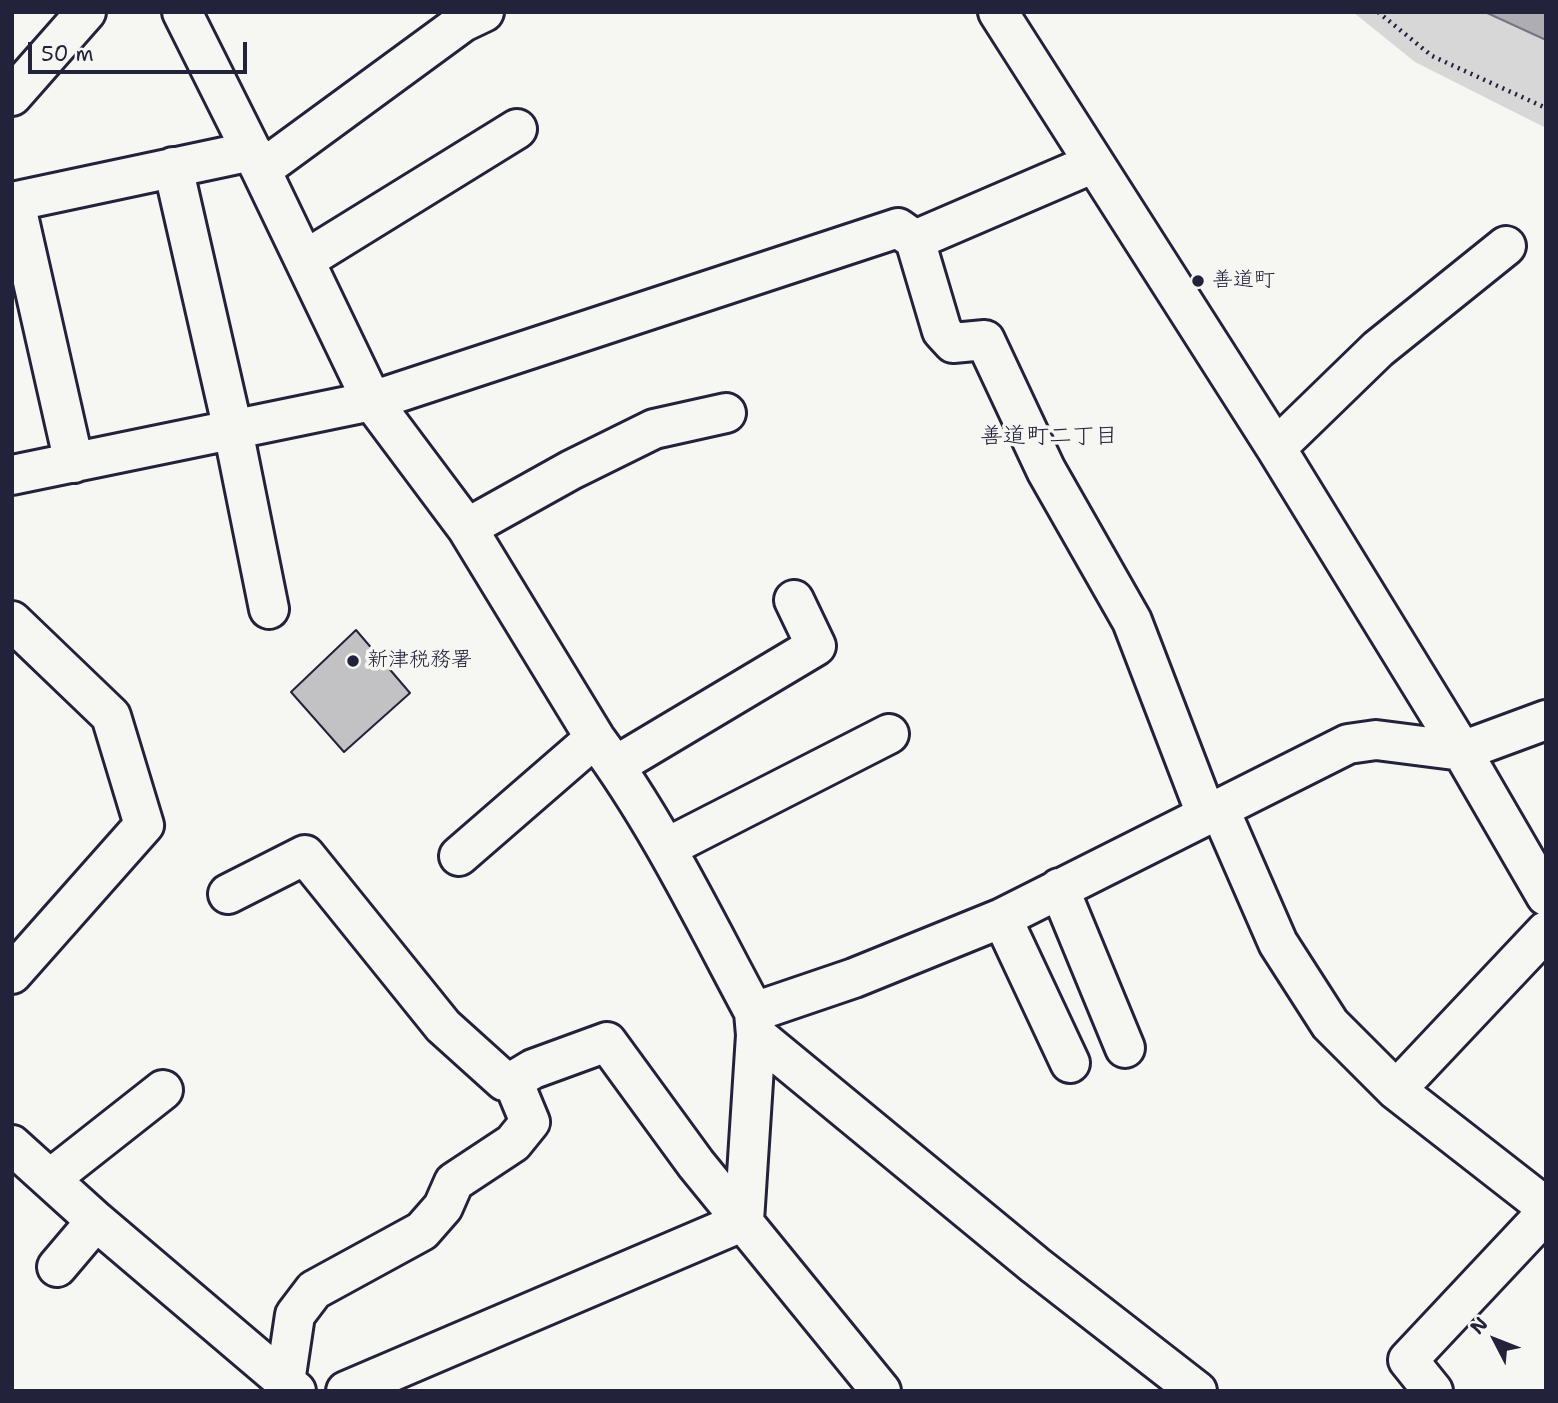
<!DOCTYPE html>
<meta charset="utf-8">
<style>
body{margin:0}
#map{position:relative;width:1558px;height:1403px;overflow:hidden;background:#f6f6f2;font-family:"Shantell Sans",sans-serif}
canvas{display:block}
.frame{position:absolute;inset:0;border:14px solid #22223b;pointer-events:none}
.north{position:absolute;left:1460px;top:1305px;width:70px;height:70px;-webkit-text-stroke:5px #f6f6f2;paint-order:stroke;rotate:312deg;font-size:19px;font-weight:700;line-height:28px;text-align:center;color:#22223b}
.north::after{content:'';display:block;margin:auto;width:24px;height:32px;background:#22223b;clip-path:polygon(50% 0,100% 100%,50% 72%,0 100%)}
.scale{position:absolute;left:28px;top:42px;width:219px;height:32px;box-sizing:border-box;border:4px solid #22223b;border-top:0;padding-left:9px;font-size:21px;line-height:24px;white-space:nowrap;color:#22223b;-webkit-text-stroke:5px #f6f6f2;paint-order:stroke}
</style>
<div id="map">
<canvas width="1558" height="1403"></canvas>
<div class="frame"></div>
<div class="north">N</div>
<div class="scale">50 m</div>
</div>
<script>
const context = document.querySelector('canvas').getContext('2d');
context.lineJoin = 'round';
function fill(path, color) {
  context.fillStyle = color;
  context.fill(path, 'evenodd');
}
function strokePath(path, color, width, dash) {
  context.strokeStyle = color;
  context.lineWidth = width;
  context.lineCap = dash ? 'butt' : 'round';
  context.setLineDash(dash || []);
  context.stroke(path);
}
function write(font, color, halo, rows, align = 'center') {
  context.font = font + ' "Shantell Sans","Klee One",sans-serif';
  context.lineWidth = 7;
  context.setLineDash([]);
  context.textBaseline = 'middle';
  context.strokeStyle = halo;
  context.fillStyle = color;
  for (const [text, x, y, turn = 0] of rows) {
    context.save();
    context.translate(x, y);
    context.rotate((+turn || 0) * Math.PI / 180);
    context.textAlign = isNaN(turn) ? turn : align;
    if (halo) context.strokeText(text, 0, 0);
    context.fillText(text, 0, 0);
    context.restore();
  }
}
const green = new Path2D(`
 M 1353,12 L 1546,12 L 1546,128 L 1415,62 Z`);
const water = new Path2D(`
 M 1485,12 L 1546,12 L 1546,40 Z`);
const building = new Path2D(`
 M 356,630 L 410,693 L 344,752 L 291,692 Z`);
const path = new Path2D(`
 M 1378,12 L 1432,56 L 1546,108`);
const minor = new Path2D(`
 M 182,12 L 261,170 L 372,401 L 467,528 L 595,738 C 658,823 704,919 754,1012 L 756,1035 L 744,1221
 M 998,12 L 1276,448 L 1462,751 L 1546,896
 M 12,96 L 86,12
 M 173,167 L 233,430 L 269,609
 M 261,170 L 463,22 L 484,12
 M 12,202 L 252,151
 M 15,202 L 74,463
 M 915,240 L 942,331 L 953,343 L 985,340 L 1046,470 L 1132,621 L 1206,814
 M 305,260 L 517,129
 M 1276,448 L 1378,349 L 1506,246
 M 12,475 L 372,401 L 898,228 L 915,240 L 1094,163
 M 467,528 L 571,470 L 654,429 L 726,413
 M 12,621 L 111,716 L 144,825 L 12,974
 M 615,766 L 816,646 L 794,600
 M 1220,810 L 1278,943 L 1330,1024 L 1396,1090 L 1546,1207
 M 666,848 L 889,734
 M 459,856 L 595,738
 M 1059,888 L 1125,1048
 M 228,894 L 305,855 L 443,1026 L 504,1081 L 513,1081 L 533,1069 L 607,1042 L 696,1164 L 881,1391
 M 1002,918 L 1070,1063
 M 754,1012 L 854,978 L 1002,918 L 1348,744 L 1376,740 L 1462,751 L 1546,720
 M 756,1035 L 1035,1265 L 1197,1391
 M 1396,1090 L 1546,931
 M 12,1145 L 96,1221 L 296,1391
 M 50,1179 L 163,1090
 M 57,1267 L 96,1221
 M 285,1382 L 295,1315 L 314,1290 L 422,1231 L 443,1207 L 454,1182 L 513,1143 L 530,1122 L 513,1081
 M 346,1391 L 744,1221
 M 1433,1391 L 1408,1360 L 1546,1213`);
const markers = [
 [1198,281,7,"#22223b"],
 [353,661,7,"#22223b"]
];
const poiNames = [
 ["善道町",1212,281],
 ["新津税務署",367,661]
];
const neighbourhoodNames = [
 ["善道町二丁目",1049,437]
];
fill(green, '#d7d7d7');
fill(water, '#adadb3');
strokePath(water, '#757583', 2);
fill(building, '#c2c2c4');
strokePath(building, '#22223b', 2);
strokePath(minor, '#22223b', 44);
strokePath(path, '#22223b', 4.5, [2, 5]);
strokePath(minor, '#f6f6f2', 38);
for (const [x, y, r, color] of markers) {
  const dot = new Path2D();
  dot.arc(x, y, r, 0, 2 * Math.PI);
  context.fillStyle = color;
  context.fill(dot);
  strokePath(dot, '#f6f6f2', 2.5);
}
write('21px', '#22223b', '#f6f6f2', poiNames, 'left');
write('23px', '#22223b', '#f6f6f2', neighbourhoodNames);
</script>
